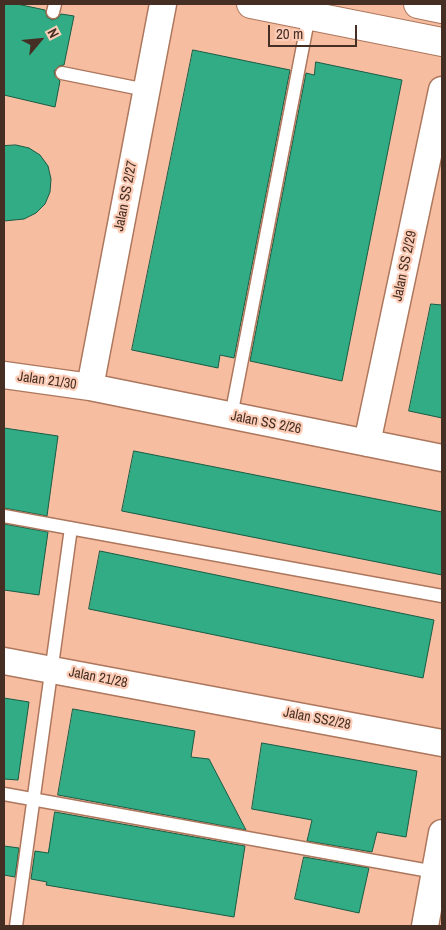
<!DOCTYPE html>
<style>
body{margin:0}
#map{position:relative;width:446px;height:930px;overflow:hidden;background:#f7bda1;font-family:"Archivo Narrow",sans-serif}
canvas{display:block}
.frame{position:absolute;inset:0;border:5px solid #452e23;pointer-events:none}
.north{position:absolute;left:15px;top:15px;width:50px;height:50px;-webkit-text-stroke:4px #fdcdb7;paint-order:stroke;rotate:62deg;font-size:14px;font-weight:700;line-height:20px;text-align:center;color:#452e23}
.north::after{content:'';display:block;margin:auto;width:18px;height:22px;background:#452e23;clip-path:polygon(50% 0,100% 100%,50% 72%,0 100%)}
.scale{position:absolute;left:268px;top:25px;width:89px;height:22px;box-sizing:border-box;border:2px solid #452e23;border-top:0;padding-left:6px;font-size:15px;line-height:18px;white-space:nowrap;color:#452e23;-webkit-text-stroke:4px #fdcdb7;paint-order:stroke}
</style>
<div id="map">
<canvas width="446" height="930"></canvas>
<div class="frame"></div>
<div class="north">N</div>
<div class="scale">20 m</div>
</div>
<script>
const context = document.querySelector('canvas').getContext('2d');
context.lineJoin = 'round';
function fill(path, color) {
  context.fillStyle = color;
  context.fill(path, 'evenodd');
}
function strokePath(path, color, width, dash) {
  context.strokeStyle = color;
  context.lineWidth = width;
  context.lineCap = dash ? 'butt' : 'round';
  context.setLineDash(dash || []);
  context.stroke(path);
}
function write(font, color, halo, rows, align = 'center') {
  context.font = font + ' "Archivo Narrow",sans-serif';
  context.lineWidth = 4.5;
  context.setLineDash([]);
  context.textBaseline = 'middle';
  context.strokeStyle = halo;
  context.fillStyle = color;
  for (const [text, x, y, turn = 0] of rows) {
    context.save();
    context.translate(x, y);
    context.rotate((+turn || 0) * Math.PI / 180);
    context.textAlign = isNaN(turn) ? turn : align;
    if (halo) context.strokeText(text, 0, 0);
    context.fillText(text, 0, 0);
    context.restore();
  }
}
const building = new Path2D(`
 M 4,4 L 17,4 L 45,10 L 47,17 L 52,20 L 58,18 L 61,14 L 74,16 L 64,65 L 59,66 L 54,71 L 55,76 L 60,81 L 55,107 L 4,95 Z
 M 193,50 L 290,70 L 234,358 L 220,355 L 218,368 L 132,350 Z
 M 316,62 L 402,80 L 342,381 L 250,361 L 306,73 L 314,75 Z
 M 16,145 L 29,148 L 40,155 L 48,166 L 51,179 L 50,192 L 45,204 L 36,213 L 24,219 L 4,221 L 4,146 Z
 M 431,304 L 442,305 L 442,418 L 409,411 Z
 M 4,428 L 58,436 L 47,516 L 4,508 Z
 M 134,451 L 442,512 L 442,575 L 122,511 Z
 M 4,524 L 48,532 L 39,595 L 4,590 Z
 M 100,551 L 434,620 L 423,678 L 89,609 Z
 M 4,698 L 29,702 L 18,780 L 4,779 Z
 M 73,709 L 195,731 L 191,757 L 209,759 L 246,830 L 58,795 Z
 M 262,743 L 417,771 L 406,837 L 377,832 L 372,852 L 307,841 L 312,820 L 252,809 Z
 M 55,812 L 245,846 L 234,917 L 46,885 L 47,882 L 31,879 L 35,851 L 48,853 Z
 M 4,846 L 19,848 L 15,877 L 4,875 Z
 M 304,857 L 369,868 L 359,913 L 295,899 Z`);
const service = new Path2D(`
 M 53,12 L 55,4
 M 62,73 L 146,90
 M 231,416 L 309,15
 M 4,516 L 442,596
 M 4,794 L 435,872
 M 16,926 L 71,528`);
const minor = new Path2D(`
 M 4,375 L 90,387 L 442,458
 M 90,387 L 163,4
 M 367,443 L 442,90
 M 4,661 L 442,743
 M 425,926 L 442,833`);
const secondary = new Path2D(`
 M 251,4 L 442,42
 M 418,4 L 442,9`);
const streetNames = [
 ["Jalan SS 2/27",126,196,-79],
 ["Jalan SS 2/29",405,266,-78],
 ["Jalan 21/30",47,381,8],
 ["Jalan SS 2/26",266,423,11],
 ["Jalan 21/28",98,678,11],
 ["Jalan SS2/28",317,719,11]
];
fill(building, '#31ac84');
strokePath(building, '#185c45', 1);
strokePath(service, '#ad775d', 15);
strokePath(minor, '#ad775d', 29);
strokePath(secondary, '#ad775d', 30);
strokePath(service, '#fff', 12);
strokePath(minor, '#fff', 26);
strokePath(secondary, '#fff', 28);
write('14px', '#452e23', '#fdcdb7', streetNames);
</script>
